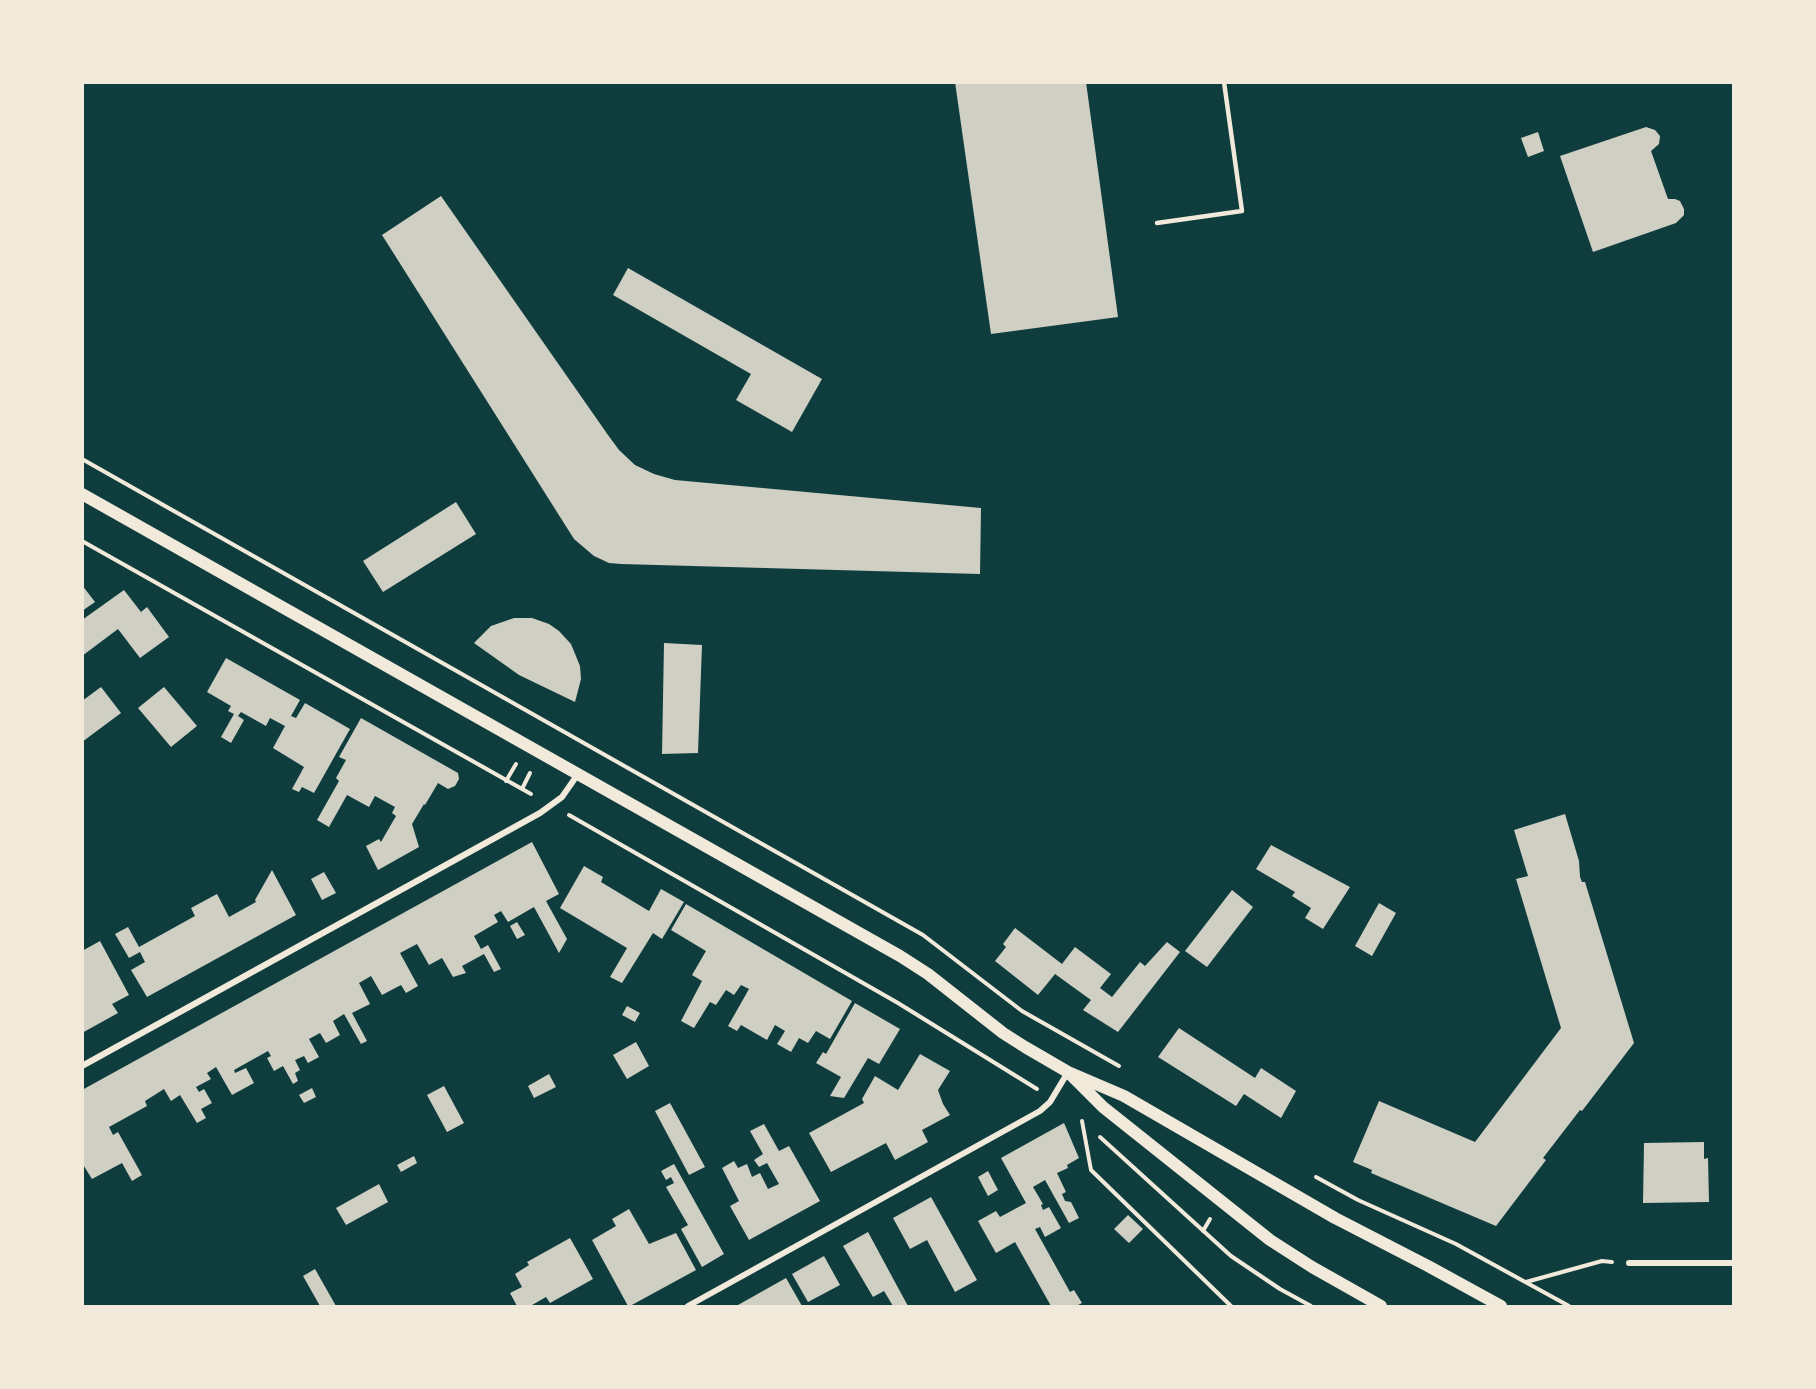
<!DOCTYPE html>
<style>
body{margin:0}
#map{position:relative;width:1816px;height:1389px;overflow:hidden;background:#0f3d3e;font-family:Overpass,sans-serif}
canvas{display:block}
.frame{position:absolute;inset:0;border:84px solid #f1e9da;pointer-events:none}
</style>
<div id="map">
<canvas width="1816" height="1389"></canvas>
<div class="frame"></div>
</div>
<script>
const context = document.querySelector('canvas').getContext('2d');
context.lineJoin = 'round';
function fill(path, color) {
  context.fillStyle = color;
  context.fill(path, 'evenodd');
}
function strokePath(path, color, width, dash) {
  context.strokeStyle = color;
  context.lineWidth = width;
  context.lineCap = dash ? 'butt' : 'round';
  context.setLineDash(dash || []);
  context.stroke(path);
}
const building = new Path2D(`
 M 955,82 L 1086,82 L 1118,317 L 991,334 Z
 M 1646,127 L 1655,130 L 1660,136 L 1659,144 L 1651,151 L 1668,199 L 1675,199 L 1680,201 L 1684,209 L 1684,215 L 1676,223 L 1593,252 L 1560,156 Z
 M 1538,132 L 1544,151 L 1528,157 L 1521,138 Z
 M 441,196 L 608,435 L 619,450 L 635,465 L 654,474 L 675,480 L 981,508 L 980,574 L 621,564 L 609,563 L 594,556 L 574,539 L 382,235 Z
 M 628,268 L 822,379 L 792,432 L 736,400 L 751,374 L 613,295 Z
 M 456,502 L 476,534 L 383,592 L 363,561 Z
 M 82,585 L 95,602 L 82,611 Z
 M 124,590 L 141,612 L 147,607 L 169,637 L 140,658 L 118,629 L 82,656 L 82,636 L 84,635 L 82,620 Z
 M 514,618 L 532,618 L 549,624 L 559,631 L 571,644 L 580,666 L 581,679 L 575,702 L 519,675 L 474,643 L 491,626 Z
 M 664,643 L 702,645 L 698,753 L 662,754 Z
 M 226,658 L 300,700 L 291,716 L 296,718 L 305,703 L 350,729 L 314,793 L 302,787 L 299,792 L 292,789 L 304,767 L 273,748 L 285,726 L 270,718 L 266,726 L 241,712 L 238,716 L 244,720 L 231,743 L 221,737 L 234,714 L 228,711 L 231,706 L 207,692 Z
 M 101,687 L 121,713 L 82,742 L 82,701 Z
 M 164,687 L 197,726 L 171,747 L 138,708 Z
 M 361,718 L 458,773 L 459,779 L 455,786 L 448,789 L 438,783 L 425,805 L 424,804 L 412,824 L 419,847 L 378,870 L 366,846 L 379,839 L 381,842 L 396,816 L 392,813 L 395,807 L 375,796 L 369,807 L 347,795 L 329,827 L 317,820 L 339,781 L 336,778 L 346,760 L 339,757 Z
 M 1565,814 L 1579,861 L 1580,877 L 1582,882 L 1585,882 L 1634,1043 L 1582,1111 L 1580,1110 L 1543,1158 L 1546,1160 L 1496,1226 L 1371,1173 L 1372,1170 L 1353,1162 L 1379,1101 L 1475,1142 L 1561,1028 L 1516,879 L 1528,876 L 1514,830 Z
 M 532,842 L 559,894 L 546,901 L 567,939 L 559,953 L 534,907 L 508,922 L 501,911 L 494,915 L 498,922 L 474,936 L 481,949 L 488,945 L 501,969 L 494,972 L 484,954 L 462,966 L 466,973 L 453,977 L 442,958 L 429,965 L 417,944 L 400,953 L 418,986 L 406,993 L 401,985 L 382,995 L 371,976 L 359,983 L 370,1004 L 352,1013 L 367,1041 L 361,1044 L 344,1014 L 333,1021 L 340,1035 L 326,1043 L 320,1033 L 309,1039 L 319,1057 L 308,1063 L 304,1056 L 295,1060 L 300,1070 L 295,1073 L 298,1081 L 293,1084 L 283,1066 L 274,1071 L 267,1058 L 271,1056 L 268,1051 L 234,1070 L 235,1073 L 246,1068 L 254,1083 L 232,1095 L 216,1067 L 207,1073 L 211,1079 L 196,1087 L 199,1092 L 204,1089 L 212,1103 L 201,1109 L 206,1118 L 197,1123 L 180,1095 L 171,1101 L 164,1089 L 145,1101 L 147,1106 L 109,1127 L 113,1135 L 118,1132 L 142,1175 L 132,1181 L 122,1163 L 92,1179 L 82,1163 L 82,1090 Z
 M 1271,845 L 1350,887 L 1323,929 L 1305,918 L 1311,908 L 1292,896 L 1295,892 L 1256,869 Z
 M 584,866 L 603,877 L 601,882 L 649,911 L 661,889 L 684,902 L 662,939 L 653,933 L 622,983 L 610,977 L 627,948 L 560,908 Z
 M 272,870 L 296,915 L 147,997 L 131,970 L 145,962 L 140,952 L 129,958 L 115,934 L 128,927 L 139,947 L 195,916 L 191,908 L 217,894 L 229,917 L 256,902 L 255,900 Z
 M 324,872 L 336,893 L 322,900 L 311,879 Z
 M 1232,890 L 1253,907 L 1207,967 L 1185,951 Z
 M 1379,903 L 1396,913 L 1372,956 L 1355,946 Z
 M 686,904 L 852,1001 L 830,1039 L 816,1031 L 808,1043 L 799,1038 L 791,1052 L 777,1044 L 785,1031 L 775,1025 L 767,1040 L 741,1025 L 737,1031 L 728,1026 L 749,989 L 741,985 L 734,995 L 726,990 L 716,1005 L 710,1002 L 694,1028 L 681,1021 L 702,981 L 692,975 L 706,951 L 671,930 Z
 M 517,922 L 525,935 L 517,939 L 510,926 Z
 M 1015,928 L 1062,964 L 1075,947 L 1111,974 L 1100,988 L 1112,997 L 1140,962 L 1145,966 L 1167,942 L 1180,952 L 1118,1032 L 1083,1010 L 1091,1000 L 1055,974 L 1038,995 L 995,961 L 1006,947 L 1003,944 Z
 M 100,941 L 129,995 L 112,1004 L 118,1013 L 82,1033 L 82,951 Z
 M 855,1003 L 900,1029 L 879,1064 L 868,1058 L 844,1098 L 830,1096 L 841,1077 L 816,1063 L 823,1052 L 826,1054 Z
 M 627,1006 L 640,1013 L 635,1022 L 622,1015 Z
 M 1179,1028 L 1255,1078 L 1261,1068 L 1296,1091 L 1281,1118 L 1244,1094 L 1236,1106 L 1158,1057 Z
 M 636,1042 L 649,1066 L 627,1079 L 613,1055 Z
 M 920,1054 L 950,1071 L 938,1090 L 943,1104 L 950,1115 L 922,1130 L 928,1142 L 895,1160 L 886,1143 L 831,1172 L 809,1133 L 864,1103 L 862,1099 L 875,1076 L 898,1090 Z
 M 549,1074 L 556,1087 L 534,1098 L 528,1086 Z
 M 444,1086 L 464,1123 L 447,1132 L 427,1095 Z
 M 312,1088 L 316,1097 L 304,1103 L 299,1095 Z
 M 670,1103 L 705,1167 L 689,1175 L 655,1111 Z
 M 1064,1123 L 1079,1158 L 1067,1165 L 1068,1168 L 1057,1173 L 1066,1192 L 1062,1194 L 1065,1201 L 1071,1202 L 1079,1218 L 1069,1223 L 1045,1180 L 1033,1187 L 1043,1204 L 1041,1205 L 1043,1210 L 1049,1207 L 1061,1228 L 1045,1237 L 1040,1227 L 1035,1229 L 1070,1292 L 1074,1290 L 1082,1303 L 1076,1306 L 1051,1306 L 1015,1242 L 996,1253 L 978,1221 L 996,1211 L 1000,1217 L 1026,1203 L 1001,1158 Z
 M 764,1124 L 779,1151 L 789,1146 L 820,1201 L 749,1240 L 730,1206 L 739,1201 L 722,1168 L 734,1161 L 738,1168 L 747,1164 L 752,1177 L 760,1173 L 768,1189 L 779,1184 L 767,1163 L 759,1167 L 754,1160 L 763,1154 L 750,1131 Z
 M 1704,1142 L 1704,1159 L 1708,1158 L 1709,1202 L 1643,1203 L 1644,1143 Z
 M 414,1156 L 417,1163 L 401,1172 L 397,1165 Z
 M 674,1164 L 724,1254 L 702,1267 L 681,1229 L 688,1225 L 666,1187 L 674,1183 L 671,1177 L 666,1180 L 661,1171 Z
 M 988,1171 L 998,1190 L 988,1196 L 978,1177 Z
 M 379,1184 L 388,1202 L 346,1225 L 336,1208 Z
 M 931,1197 L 977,1280 L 955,1292 L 927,1240 L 910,1249 L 893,1218 Z
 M 629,1209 L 649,1244 L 676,1233 L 696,1270 L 630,1306 L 628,1306 L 592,1240 L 616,1226 L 612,1219 Z
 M 1128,1215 L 1143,1229 L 1129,1243 L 1114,1229 Z
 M 868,1232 L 896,1284 L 908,1306 L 893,1306 L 884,1291 L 873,1297 L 843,1246 Z
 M 570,1238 L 593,1279 L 550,1303 L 546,1297 L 532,1305 L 533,1306 L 517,1306 L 510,1293 L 522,1287 L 515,1274 L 529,1265 L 527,1262 Z
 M 824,1256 L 840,1285 L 808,1302 L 792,1274 Z
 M 315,1269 L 336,1306 L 320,1306 L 303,1276 Z
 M 786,1278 L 802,1306 L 739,1306 L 738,1305 Z`);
const path = new Path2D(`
 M 82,459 L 923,935 L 1022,1011 L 1119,1066
 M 82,541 L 531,794
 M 506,781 L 516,764
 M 522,789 L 530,773
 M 569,815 L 898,1003 L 1037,1089
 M 1082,1121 L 1091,1170 L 1231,1306
 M 1100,1137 L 1231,1256 L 1280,1289 L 1311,1306
 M 1316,1177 L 1358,1200 L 1456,1244 L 1569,1306
 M 1203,1231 L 1210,1219
 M 1526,1282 L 1602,1261 L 1612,1262`);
const service = new Path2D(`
 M 1157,223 L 1242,211 L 1224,82`);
const minor = new Path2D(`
 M 82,1066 L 540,813 L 562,797 L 578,774
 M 1629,1263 L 1734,1263
 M 688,1306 L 1040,1111 L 1050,1102 L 1068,1072`);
const secondary = new Path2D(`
 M 82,494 L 900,956 L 928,974 L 1003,1033 L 1025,1047 L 1068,1072 L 1124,1096 L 1335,1218 L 1428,1266 L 1501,1306
 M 1071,1075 L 1103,1107 L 1270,1240 L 1312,1267 L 1381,1306`);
fill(building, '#cfcfc3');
strokePath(path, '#f1e9da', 4);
strokePath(service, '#f1e9da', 4.5);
strokePath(minor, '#f1e9da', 6);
strokePath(secondary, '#f1e9da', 12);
</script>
